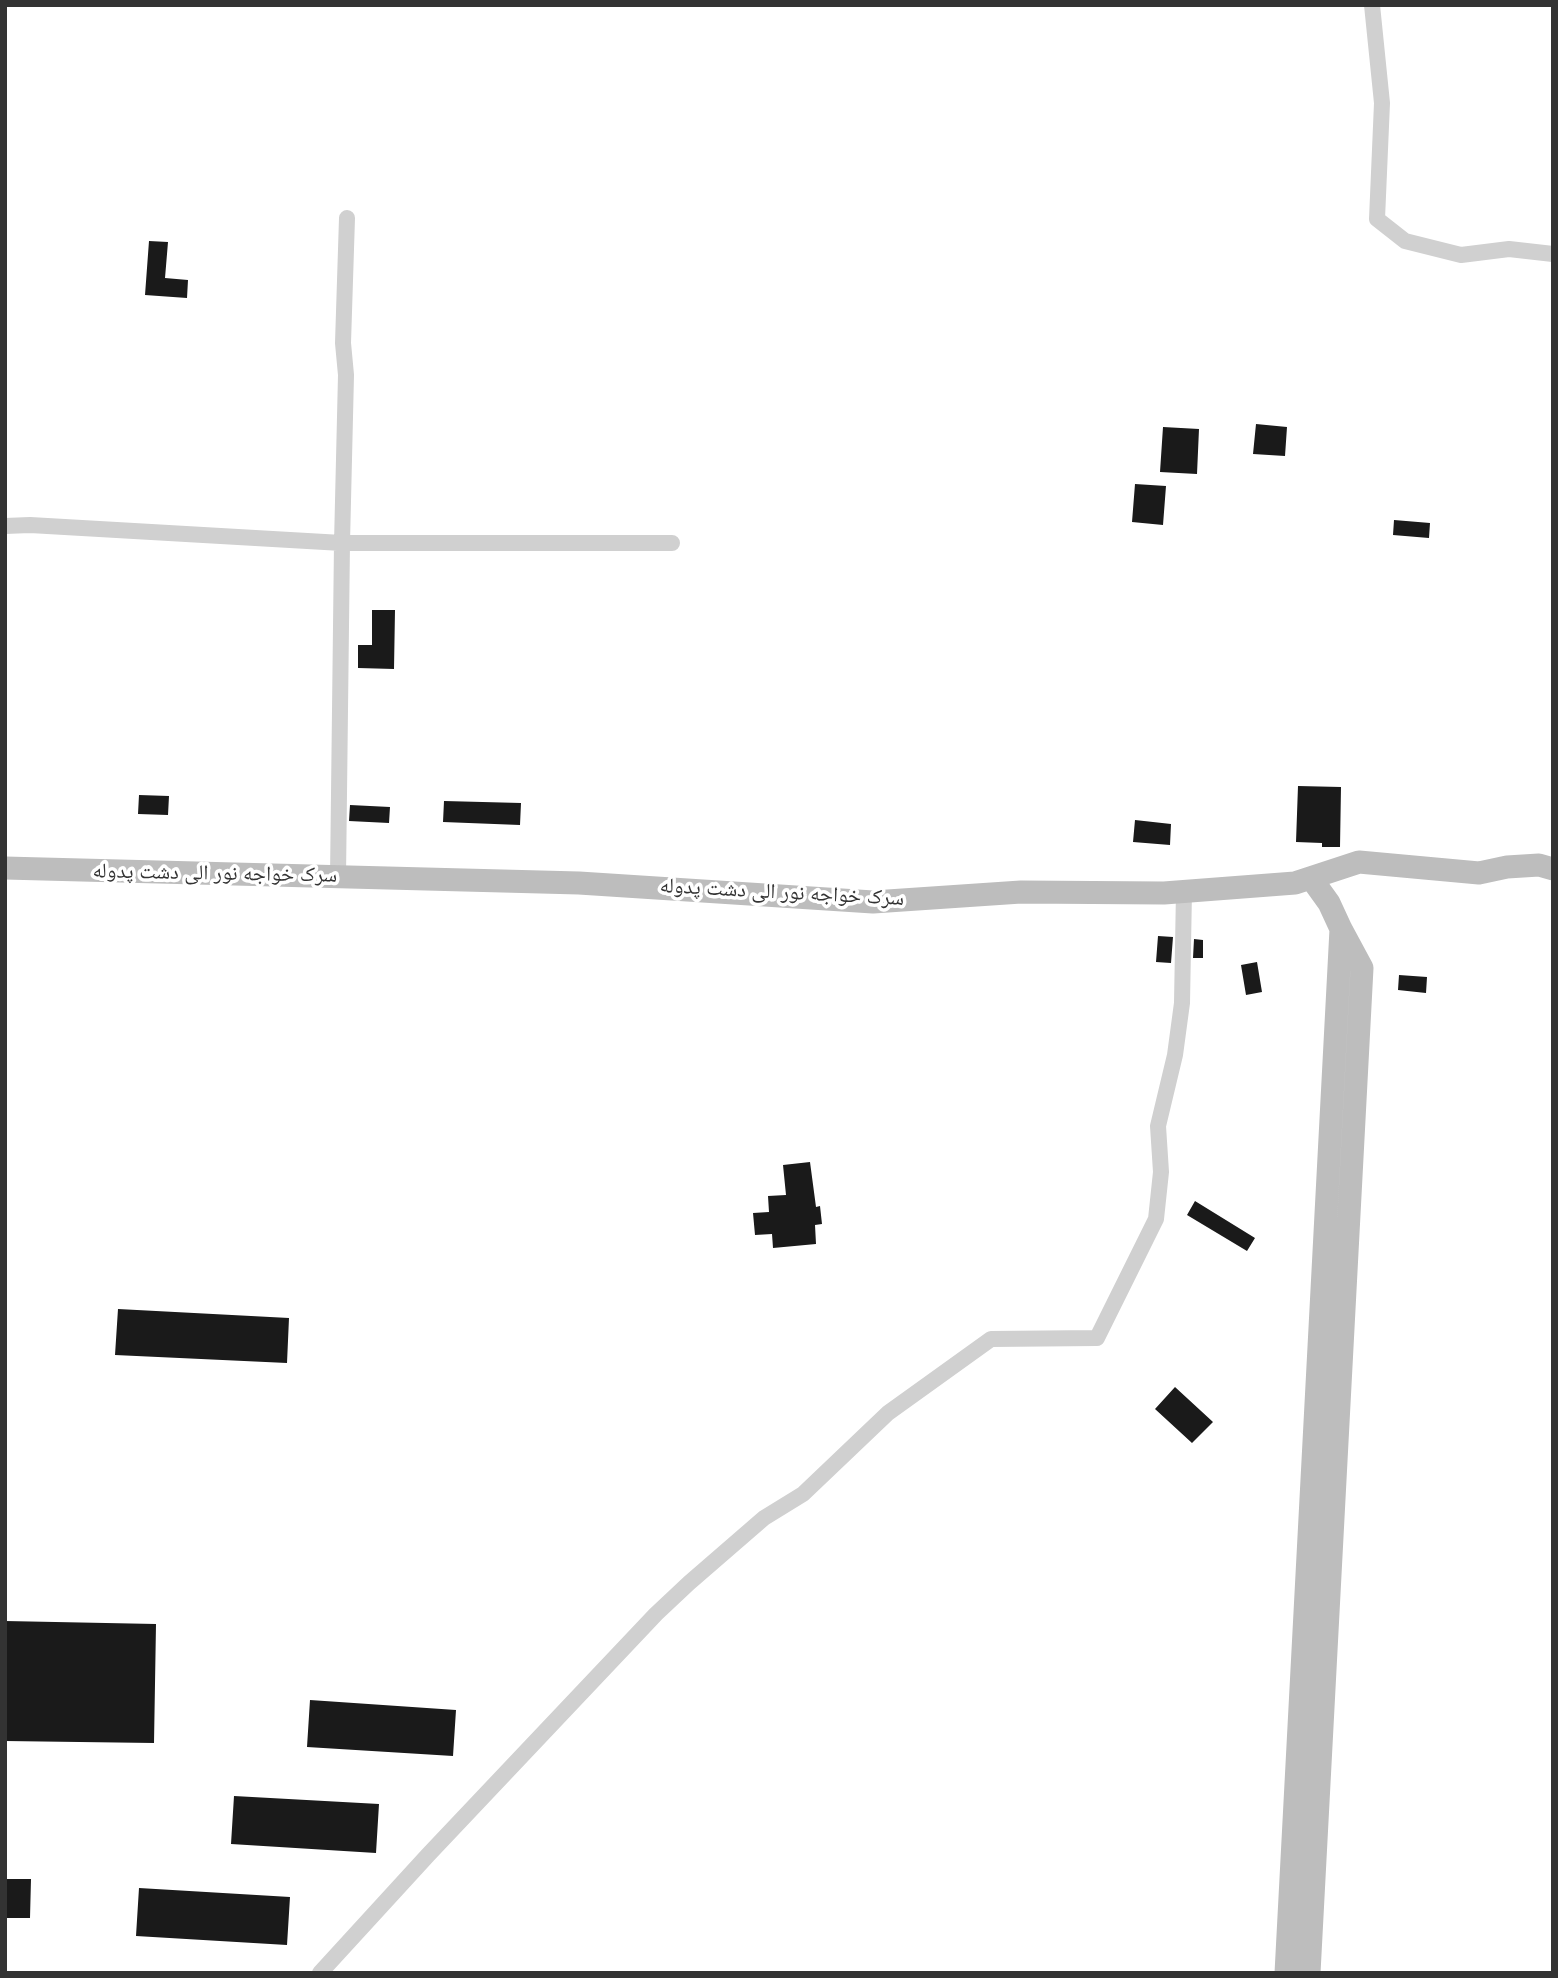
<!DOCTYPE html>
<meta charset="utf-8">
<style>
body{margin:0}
#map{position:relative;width:1558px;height:1978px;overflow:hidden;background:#fff;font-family:"DM Sans",sans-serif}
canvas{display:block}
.frame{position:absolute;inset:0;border:7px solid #333;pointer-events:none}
</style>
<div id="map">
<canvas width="1558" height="1978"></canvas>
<div class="frame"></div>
</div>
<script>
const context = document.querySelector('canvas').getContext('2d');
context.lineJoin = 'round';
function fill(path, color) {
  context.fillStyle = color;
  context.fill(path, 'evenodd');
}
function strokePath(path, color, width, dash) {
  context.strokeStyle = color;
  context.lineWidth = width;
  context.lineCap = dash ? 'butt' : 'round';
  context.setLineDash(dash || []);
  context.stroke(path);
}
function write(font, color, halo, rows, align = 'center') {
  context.font = font + ' "DM Sans","Noto Naskh Arabic",sans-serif';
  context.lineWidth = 7;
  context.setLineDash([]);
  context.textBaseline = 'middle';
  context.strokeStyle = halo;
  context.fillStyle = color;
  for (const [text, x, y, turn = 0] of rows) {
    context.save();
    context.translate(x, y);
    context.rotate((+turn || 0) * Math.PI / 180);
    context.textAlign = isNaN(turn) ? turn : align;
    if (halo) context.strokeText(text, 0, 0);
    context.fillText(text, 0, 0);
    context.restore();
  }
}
const building = new Path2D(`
 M 149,241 L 168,242 L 165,278 L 188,280 L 187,298 L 145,295 Z
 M 1256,424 L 1287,427 L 1285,456 L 1253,454 Z
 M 1163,427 L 1199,429 L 1197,474 L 1160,472 Z
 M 1135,484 L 1166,486 L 1163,525 L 1132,522 Z
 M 1394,520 L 1430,523 L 1429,538 L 1393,535 Z
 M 372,610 L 395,610 L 394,669 L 358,668 L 358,645 L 372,645 Z
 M 1298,786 L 1341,787 L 1340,847 L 1322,847 L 1322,843 L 1296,842 Z
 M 139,795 L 169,796 L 168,815 L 138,814 Z
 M 444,801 L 521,803 L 520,825 L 443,822 Z
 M 350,805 L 390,807 L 389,823 L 349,821 Z
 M 1135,820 L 1171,824 L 1170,845 L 1133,842 Z
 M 1158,936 L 1173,937 L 1171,963 L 1156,962 Z
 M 1194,939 L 1203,940 L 1203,958 L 1193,958 Z
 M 1257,962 L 1262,992 L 1246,995 L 1241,965 Z
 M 1399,975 L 1427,977 L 1426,993 L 1398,990 Z
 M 810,1162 L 816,1207 L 820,1206 L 822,1224 L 815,1225 L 816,1244 L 773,1248 L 772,1234 L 755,1235 L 753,1213 L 769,1212 L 768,1196 L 786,1195 L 783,1165 Z
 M 1195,1201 L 1255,1238 L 1247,1251 L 1187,1215 Z
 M 118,1309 L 289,1318 L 287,1363 L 115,1355 Z
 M 1175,1387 L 1213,1422 L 1192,1443 L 1155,1409 Z
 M 5,1621 L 156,1624 L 154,1743 L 5,1741 Z
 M 310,1700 L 456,1710 L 453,1756 L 307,1747 Z
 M 234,1796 L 379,1804 L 376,1853 L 231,1844 Z
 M 5,1879 L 31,1879 L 30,1918 L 5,1918 Z
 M 139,1888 L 290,1897 L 287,1945 L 136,1936 Z`);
const street = new Path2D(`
 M 1372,5 L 1382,103 L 1377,219 L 1405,241 L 1461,255 L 1509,249 L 1553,254
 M 5,526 L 30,525 L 342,543 L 672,543
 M 338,877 L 342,543 L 346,375 L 343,343 L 347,218
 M 320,1973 L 428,1855 L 656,1614 L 689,1583 L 764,1518 L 803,1494 L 888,1413 L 991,1339 L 1097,1338 L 1156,1219 L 1161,1172 L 1158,1126 L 1175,1055 L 1182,1003 L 1184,891`);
const secondary = new Path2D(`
 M 5,868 L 579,883 L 873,902 L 1021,892 L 1164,893 L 1295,883 L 1359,862 L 1479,873 L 1507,867 L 1539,865 L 1553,869
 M 1286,1973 L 1341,929
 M 1309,1973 L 1362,968 L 1341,929 L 1329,903 L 1311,878`);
const streetNames = [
 ["سرک خواجه نور الی دشت پدوله",215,874,1],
 ["سرک خواجه نور الی دشت پدوله",782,893,3]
];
fill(building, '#1a1a1a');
strokePath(street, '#d0d0d0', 16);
strokePath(secondary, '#bdbdbd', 23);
write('21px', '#333', '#fff', streetNames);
</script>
